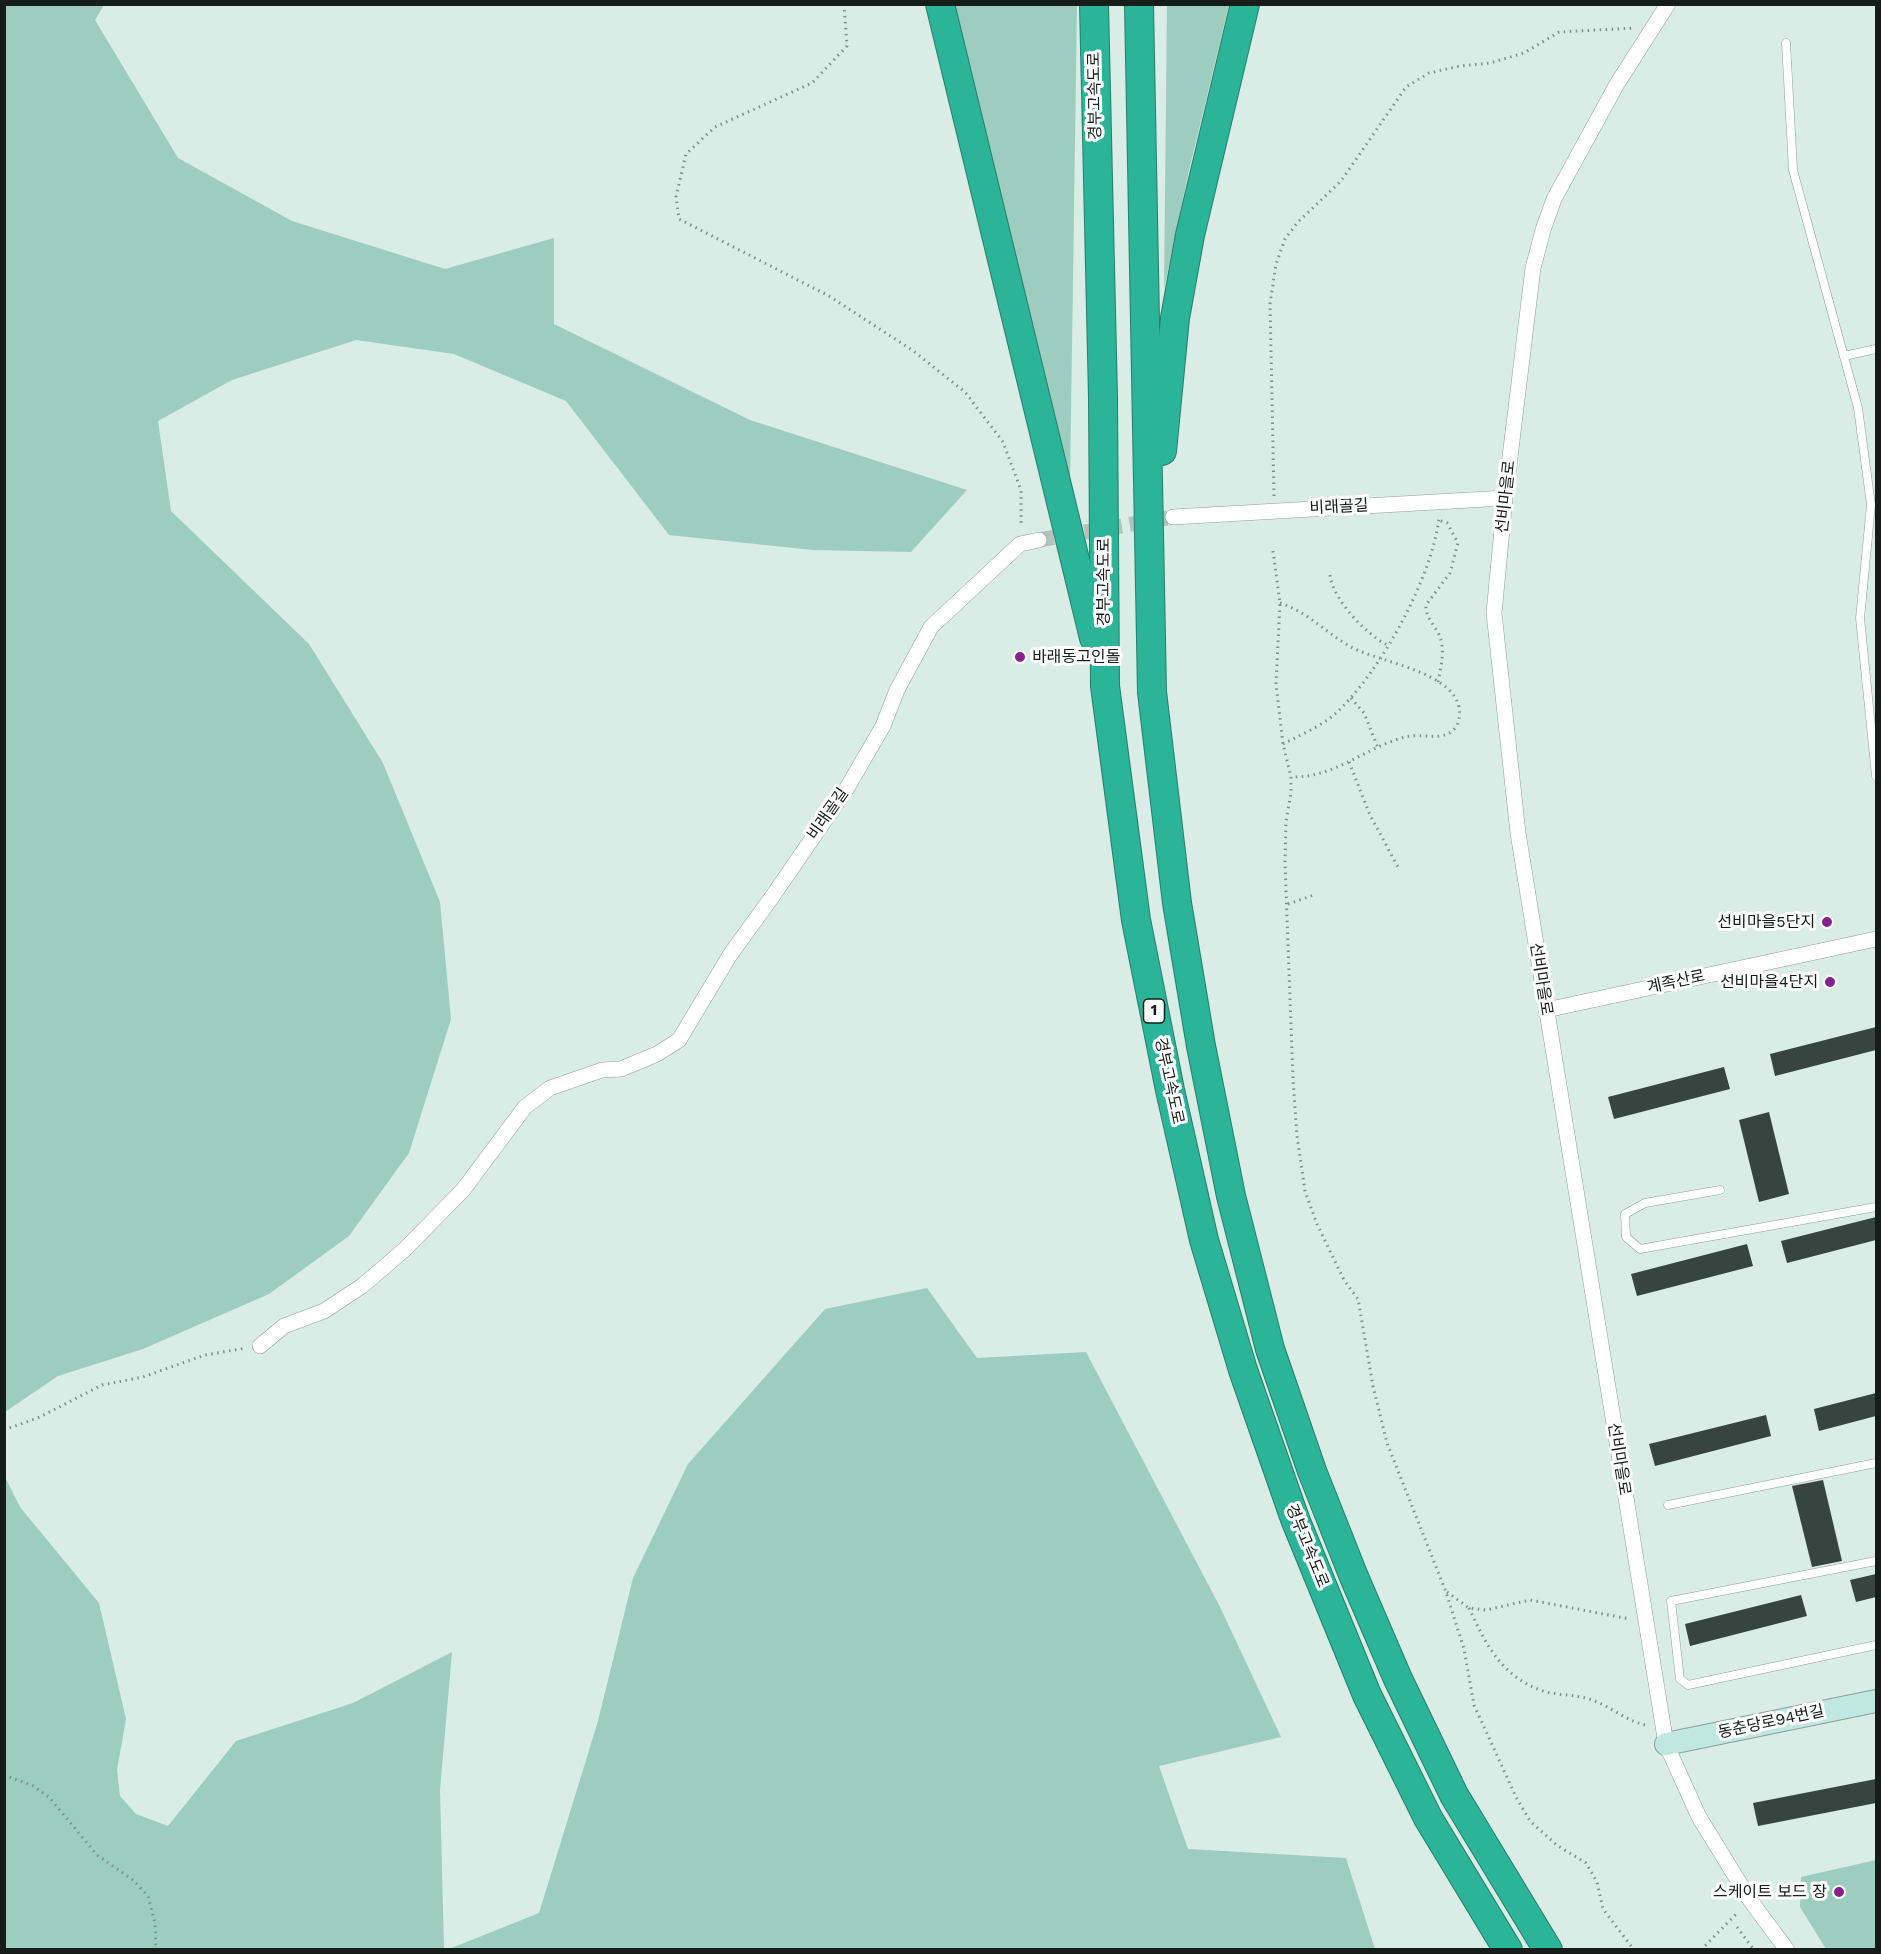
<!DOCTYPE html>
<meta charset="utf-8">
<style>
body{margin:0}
#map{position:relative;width:1881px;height:1954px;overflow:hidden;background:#d9ece6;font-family:"Work Sans",sans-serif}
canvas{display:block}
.frame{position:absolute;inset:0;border:6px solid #151c1a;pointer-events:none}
</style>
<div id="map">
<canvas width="1881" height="1954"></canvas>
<div class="frame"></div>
</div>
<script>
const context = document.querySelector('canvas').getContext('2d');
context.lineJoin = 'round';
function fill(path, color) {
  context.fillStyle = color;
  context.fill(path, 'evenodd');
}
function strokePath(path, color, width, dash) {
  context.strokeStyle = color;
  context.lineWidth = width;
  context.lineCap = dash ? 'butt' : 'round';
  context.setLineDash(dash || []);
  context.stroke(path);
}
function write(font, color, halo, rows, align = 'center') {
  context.font = font + ' "Work Sans","Noto Sans KR",sans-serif';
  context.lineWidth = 6;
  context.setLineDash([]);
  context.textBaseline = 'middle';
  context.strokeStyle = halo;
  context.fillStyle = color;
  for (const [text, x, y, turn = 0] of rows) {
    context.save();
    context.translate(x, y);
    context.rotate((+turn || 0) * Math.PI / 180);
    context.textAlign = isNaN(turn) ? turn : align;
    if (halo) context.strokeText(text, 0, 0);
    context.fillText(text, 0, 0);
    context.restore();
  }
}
const green = new Path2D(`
 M 5,4 L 104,5 L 95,20 L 178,158 L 292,221 L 445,269 L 554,238 L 554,324 L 750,420 L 967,490 L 911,552 L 813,550 L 669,535 L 566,401 L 454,354 L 356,340 L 232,380 L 158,421 L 171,511 L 309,644 L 383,763 L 440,902 L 451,1019 L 409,1153 L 349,1236 L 269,1294 L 143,1349 L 58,1376 L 5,1412 Z
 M 954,5 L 1077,5 L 1070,483 Z
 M 1167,5 L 1229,5 L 1189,170 L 1164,289 Z
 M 927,1288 L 977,1358 L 1086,1352 L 1220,1607 L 1281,1737 L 1159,1766 L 1188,1849 L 1346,1858 L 1375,1949 L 449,1949 L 539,1913 L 598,1721 L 633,1578 L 688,1464 L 825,1309 Z
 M 5,1477 L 20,1507 L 99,1603 L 126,1719 L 117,1770 L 120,1796 L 136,1814 L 168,1826 L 236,1741 L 353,1703 L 452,1652 L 440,1790 L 444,1949 L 5,1949 Z
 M 1876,1860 L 1876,1949 L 1826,1949 L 1800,1907 L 1801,1877 Z`);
const building = new Path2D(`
 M 1876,1027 L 1876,1050 L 1775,1076 L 1770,1054 Z
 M 1724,1067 L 1730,1089 L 1614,1119 L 1608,1097 Z
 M 1769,1112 L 1789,1194 L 1759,1202 L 1739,1120 Z
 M 1876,1217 L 1876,1240 L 1787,1263 L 1781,1241 Z
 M 1747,1244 L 1753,1266 L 1637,1296 L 1631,1274 Z
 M 1876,1393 L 1876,1416 L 1819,1431 L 1814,1409 Z
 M 1766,1415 L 1771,1436 L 1655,1466 L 1649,1444 Z
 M 1823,1480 L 1842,1561 L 1812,1567 L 1792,1486 Z
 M 1876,1574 L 1876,1597 L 1856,1602 L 1850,1580 Z
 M 1801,1595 L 1807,1616 L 1690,1646 L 1685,1624 Z
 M 1876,1779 L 1876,1803 L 1758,1826 L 1753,1803 Z`);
const minorTunnel = new Path2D(`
 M 1039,540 L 1173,517`);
const path = new Path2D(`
 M 844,4 L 847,46 L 812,83 L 715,127 L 686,154 L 676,197 L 679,219 L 829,296 L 912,350 L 965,392 L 1003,442 L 1021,490 L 1021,527
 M 1274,496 L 1270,304 L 1276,264 L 1285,239 L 1297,223 L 1341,181 L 1406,87 L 1429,73 L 1460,66 L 1490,63 L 1524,53 L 1559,32 L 1635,28
 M 1273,551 L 1280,603 L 1276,684 L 1283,744 L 1291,777 L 1291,793 L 1286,821 L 1285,863 L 1293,1079 L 1297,1136 L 1305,1191 L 1317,1224 L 1344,1280 L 1358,1299 L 1373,1386 L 1387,1443 L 1446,1592 L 1464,1649 L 1474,1705 L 1516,1797 L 1530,1821 L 1558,1846 L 1586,1863 L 1597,1882 L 1603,1909 L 1634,1950
 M 1330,575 C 1333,600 1366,634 1387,645
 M 1280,603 C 1308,612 1326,633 1351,647 C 1382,664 1476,674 1457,726 C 1444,744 1423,732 1405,737 C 1364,748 1335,778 1291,777
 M 1438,682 C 1441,667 1445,651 1440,637 C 1436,626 1425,618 1426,605 L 1450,573 L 1458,543 L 1447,523 L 1438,520
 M 1351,698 L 1364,713 L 1378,748
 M 1283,744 C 1300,735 1320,727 1335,714 C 1380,673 1432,578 1439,518
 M 1349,762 L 1370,815 L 1399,869
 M 1288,904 L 1314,895
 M 4,1430 L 40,1417 L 102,1385 L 143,1377 L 205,1355 L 246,1348
 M 1447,1592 L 1469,1608 L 1486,1610 L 1530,1600 L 1630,1619
 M 1469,1608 C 1486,1645 1502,1677 1543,1691 C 1559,1696 1576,1694 1592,1700 C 1610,1706 1628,1722 1646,1725
 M 4,1775 L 33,1786 L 49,1797 L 97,1855 L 133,1880 L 148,1896 L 155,1923 L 156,1950
 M 1737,1927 L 1754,1950
 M 1701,1950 L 1738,1912`);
const service = new Path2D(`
 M 1786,43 L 1793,170 L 1858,408 L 1871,505 L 1860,618 L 1876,776
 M 1844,356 L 1876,349
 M 1720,1190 L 1645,1203 L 1625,1214 L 1626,1237 L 1640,1249 L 1876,1207
 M 1668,1505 L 1876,1463
 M 1876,1561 L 1671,1601 L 1680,1679 L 1688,1685 L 1876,1645`);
const minor = new Path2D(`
 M 1668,4 L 1617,84 L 1554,199 L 1543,230 L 1533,268 L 1505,498 L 1494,613 L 1518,833 L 1666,1744 L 1699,1817 L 1750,1900 L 1787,1950
 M 1173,517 L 1505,498
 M 1546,1010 L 1876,939
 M 260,1346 L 284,1326 L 324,1311 L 362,1286 L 404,1250 L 463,1190 L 525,1107 L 550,1088 L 602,1070 L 621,1069 L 657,1054 L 679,1040 L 730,955 L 772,897 L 847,788 L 883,726 L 897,690 L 931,627 L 1020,544 L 1039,540`);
const secondary = new Path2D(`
 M 1666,1744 L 1876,1701`);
const motorway = new Path2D(`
 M 940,4 L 1094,638
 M 1094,4 L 1103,398 L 1105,686 L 1136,920 L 1170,1090 L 1204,1240 L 1243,1370 L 1295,1519 L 1367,1695 L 1428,1818 L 1508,1950
 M 1139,4 L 1152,692 L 1177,903 L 1201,1046 L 1231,1196 L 1270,1349 L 1312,1471 L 1354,1577 L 1398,1679 L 1454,1795 L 1548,1950
 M 1162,451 L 1175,318 L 1190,235 L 1245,4`);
const markers = [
 [1020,657,6,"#84218a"],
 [1827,922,6,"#84218a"],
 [1830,982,6,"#84218a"],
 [1839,1892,6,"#84218a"]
];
const shields = [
 [1154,1011,21]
];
const shieldNames = [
 ["1",1154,1011]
];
const streetNames = [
 ["경부고속도로",1095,96,-91],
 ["선비마을로",1506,497,-84],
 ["비래골길",1339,507,-3],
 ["경부고속도로",1104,582,-90],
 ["비래골길",828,814,-55],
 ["선비마을로",1541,979,81],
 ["계족산로",1676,982,-12],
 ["경부고속도로",1169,1081,78],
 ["선비마을로",1619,1459,81],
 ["경부고속도로",1307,1546,68],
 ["동춘당로94번길",1771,1722,-12]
];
const poiNames = [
 ["바래동고인돌",1032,657,"left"],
 ["선비마을5단지",1815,922],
 ["선비마을4단지",1818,982],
 ["스케이트 보드 장",1827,1892]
];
fill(green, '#9dcdbf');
fill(building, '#364540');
strokePath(minorTunnel, '#b2c2bd', 15, [15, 8]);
strokePath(service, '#8d9e99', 9);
strokePath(minor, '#8d9e99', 16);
strokePath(secondary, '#8d9e99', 24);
strokePath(motorway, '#247f6c', 30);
strokePath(path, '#818f8b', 3, [1.5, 4.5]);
strokePath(service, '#fff', 8);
strokePath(minor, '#fff', 15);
strokePath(secondary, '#c0e8e0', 22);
strokePath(motorway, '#2cb498', 28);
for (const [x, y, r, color] of markers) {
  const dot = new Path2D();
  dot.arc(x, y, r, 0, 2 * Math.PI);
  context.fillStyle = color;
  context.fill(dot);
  strokePath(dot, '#fff', 2);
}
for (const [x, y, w] of shields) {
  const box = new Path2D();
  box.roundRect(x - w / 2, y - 12, w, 24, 4.5);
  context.fillStyle = '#fff';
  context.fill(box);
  strokePath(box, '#151c1a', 1.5);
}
write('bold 15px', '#151c1a', null, shieldNames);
write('16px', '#151c1a', '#fff', streetNames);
write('16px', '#151c1a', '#fff', poiNames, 'right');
</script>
